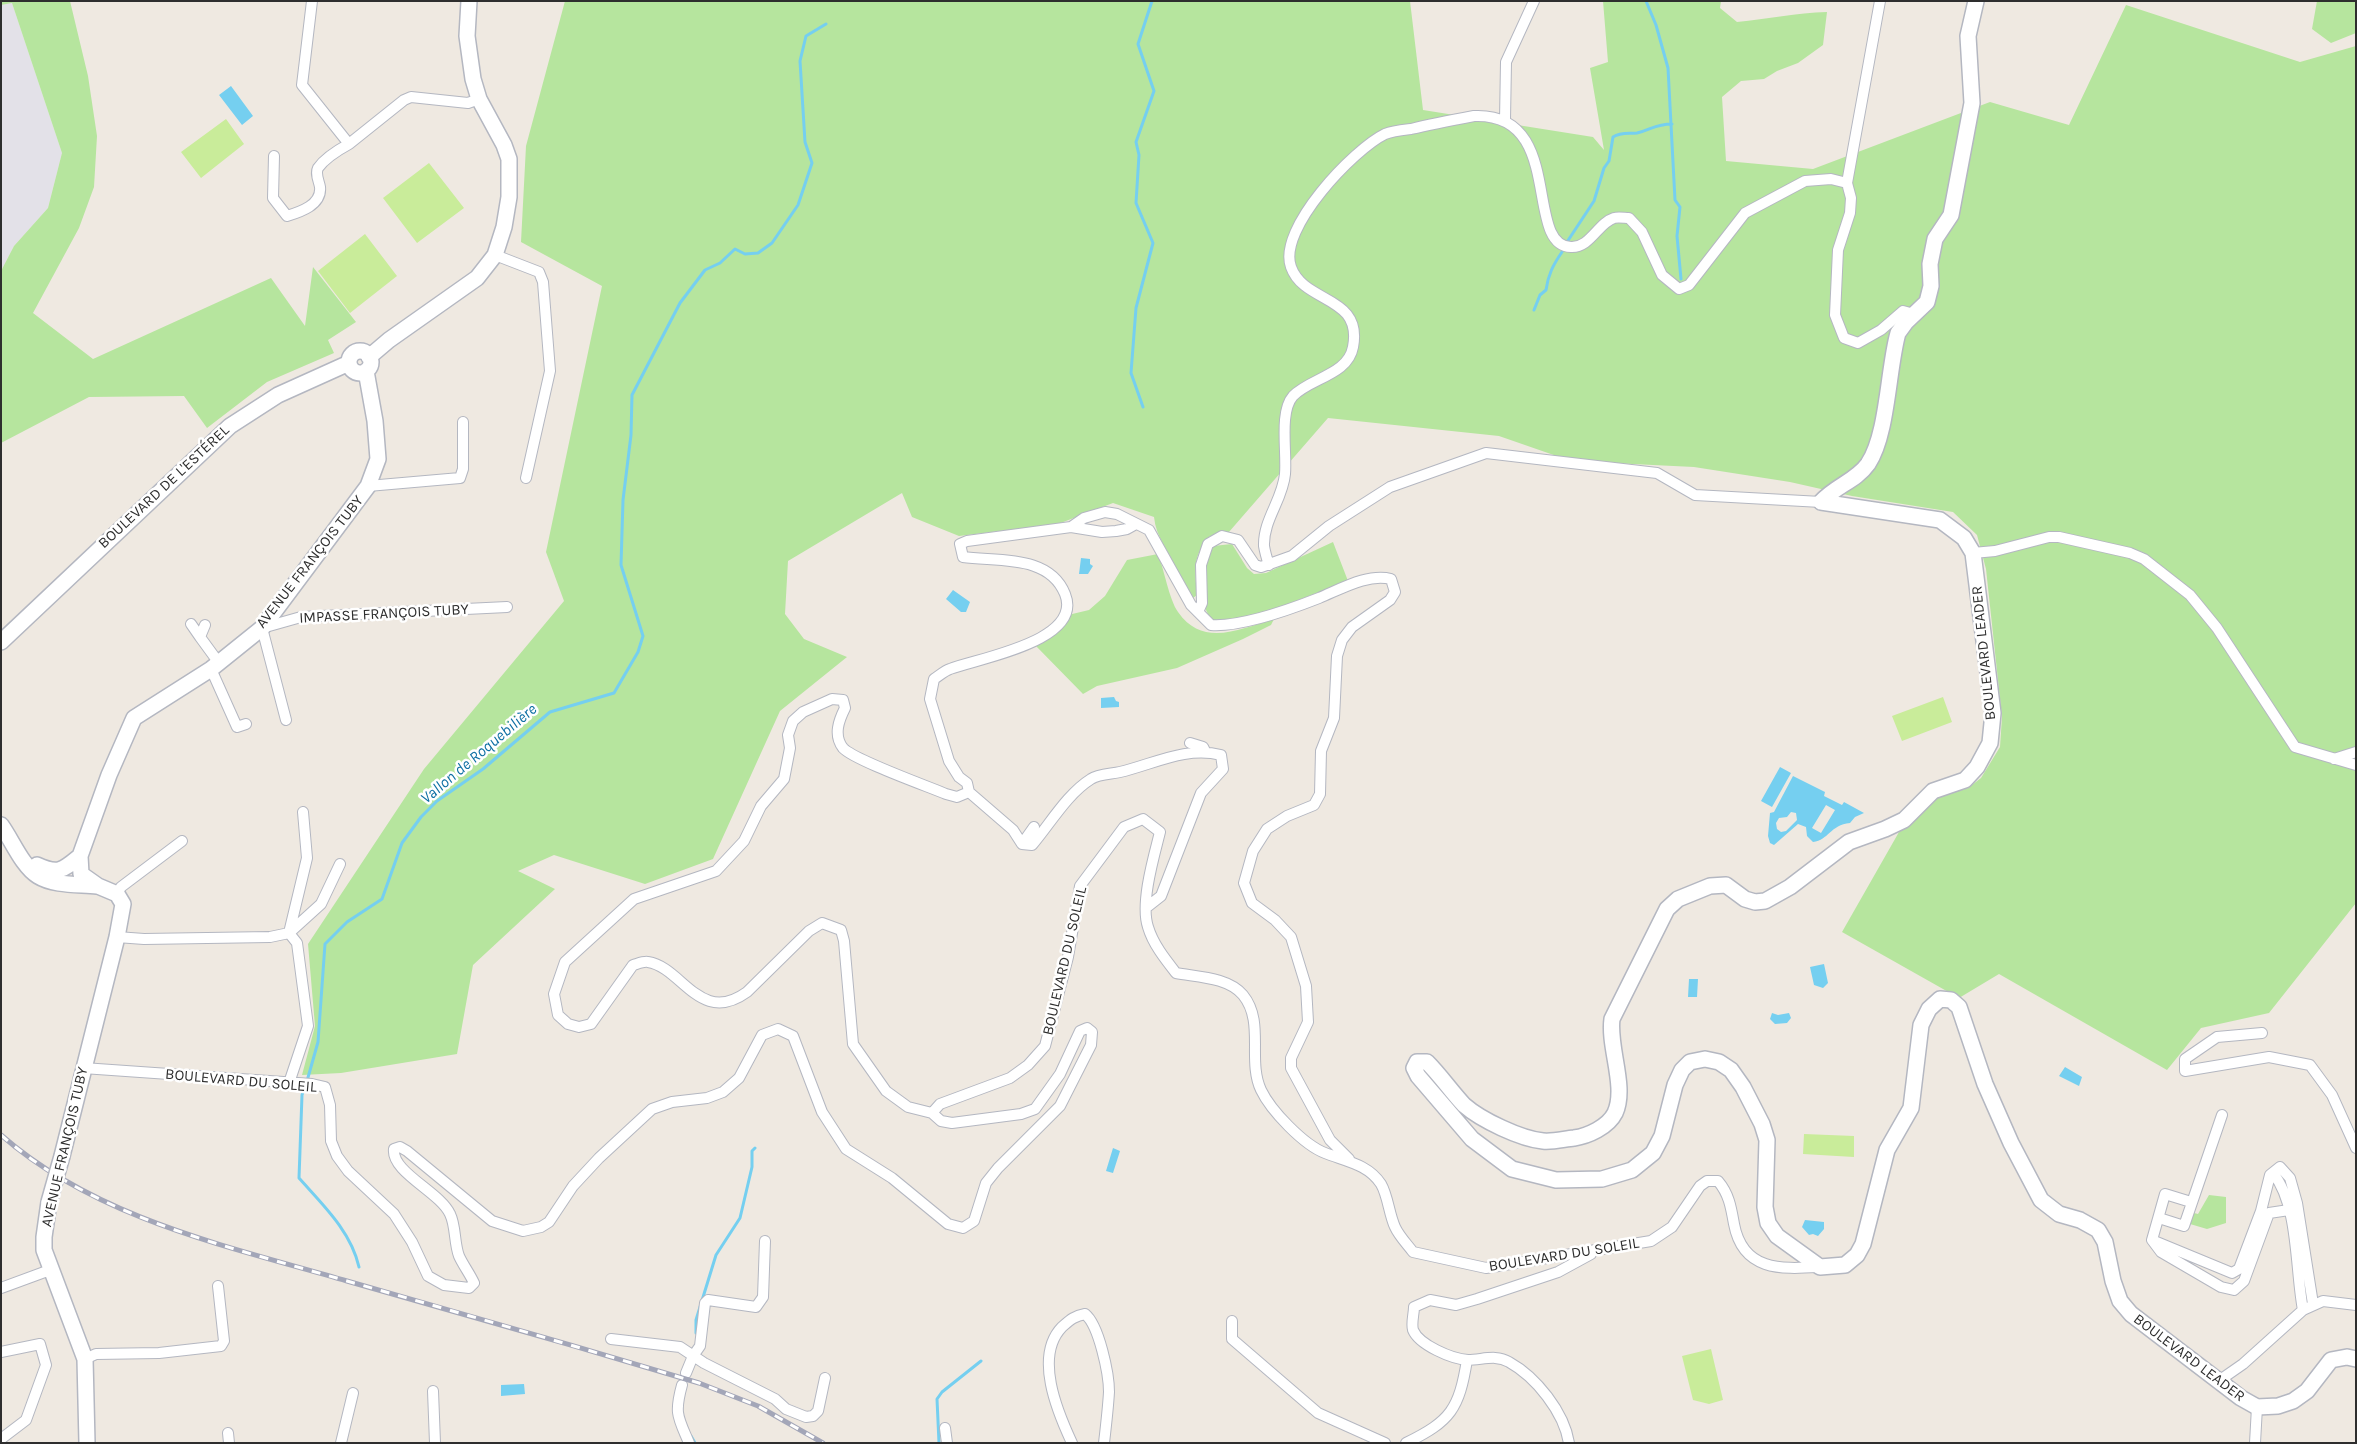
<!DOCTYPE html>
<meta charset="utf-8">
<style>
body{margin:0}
#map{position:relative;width:2357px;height:1444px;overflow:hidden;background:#efe9e1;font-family:Karla,sans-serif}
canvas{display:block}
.frame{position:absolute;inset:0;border:2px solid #2e2e2e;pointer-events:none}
</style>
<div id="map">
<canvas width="2357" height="1444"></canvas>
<div class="frame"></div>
</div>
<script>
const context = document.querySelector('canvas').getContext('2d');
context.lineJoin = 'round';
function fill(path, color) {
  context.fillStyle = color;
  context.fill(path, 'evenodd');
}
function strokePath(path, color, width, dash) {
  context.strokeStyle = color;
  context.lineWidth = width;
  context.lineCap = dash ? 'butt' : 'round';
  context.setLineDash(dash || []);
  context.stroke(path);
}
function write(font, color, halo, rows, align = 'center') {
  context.font = font + ' Karla,sans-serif';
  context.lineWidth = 5;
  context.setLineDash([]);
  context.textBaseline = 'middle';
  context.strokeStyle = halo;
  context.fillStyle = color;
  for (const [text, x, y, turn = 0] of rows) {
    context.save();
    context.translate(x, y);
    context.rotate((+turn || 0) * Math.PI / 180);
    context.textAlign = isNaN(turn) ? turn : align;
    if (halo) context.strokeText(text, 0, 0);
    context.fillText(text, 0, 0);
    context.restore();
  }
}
const industrial = new Path2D(`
 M 12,3 L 62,153 L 48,208 L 14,246 L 1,271 L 1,5 Z`);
const green = new Path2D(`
 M 1,1 L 70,1 L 88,76 L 97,136 L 94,187 L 79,228 L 33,313 L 93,359 L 271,278 L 305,326 L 313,267 L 356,322 L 328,340 L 334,353 L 267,382 L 207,428 L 184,396 L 89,397 L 1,443 L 1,271 L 14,246 L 48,208 L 62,153 L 12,3 L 1,5 Z
 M 565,1 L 1410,1 L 1423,110 L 1593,137 L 1604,150 L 1590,68 L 1608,62 L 1603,1 L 1721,1 L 1720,8 L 1737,22 C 1768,19 1796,13 1827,12 L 1823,45 L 1798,63 L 1777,71 L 1764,79 L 1741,81 L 1722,97 L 1726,161 L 1813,169 L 1990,102 L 2069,125 L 2126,5 L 2300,62 L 2356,46 L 2356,903 L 2269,1013 L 2201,1028 L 2167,1070 L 1999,974 L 1959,998 L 1842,932 L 1899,832 L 1935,798 L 1968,788 L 1981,778 L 2000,747 L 2002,717 L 1986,569 L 1977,535 L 1953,512 L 1852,496 L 1790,482 L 1694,467 L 1571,461 L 1499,436 L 1328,418 L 1222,540 L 1210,536 C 1192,557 1195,568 1197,595 L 1193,598 C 1185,588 1182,580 1176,568 C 1168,550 1156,537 1154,517 L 1113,503 L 1058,524 L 959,536 L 912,517 L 902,493 L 788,561 L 785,614 L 804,639 L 847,657 L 780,711 L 713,859 L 645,884 L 554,855 L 518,871 L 555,889 L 473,965 L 457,1054 L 341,1073 L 302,1075 L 315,1026 L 308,944 L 424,769 L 564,601 L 546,552 L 602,286 L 521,242 L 526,146 Z
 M 2317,1 L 2356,1 L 2356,33 L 2331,43 L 2312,29 Z
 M 1333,542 L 1348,581 L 1280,607 L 1220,624 L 1211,620 L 1206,610 L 1204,583 L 1207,555 L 1213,546 L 1232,544 L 1247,568 L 1254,574 L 1266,573 Z
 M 1158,554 C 1164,569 1169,599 1178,612 C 1203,648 1240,629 1274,619 L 1271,625 L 1243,639 L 1177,668 L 1097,686 L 1083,694 L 1036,646 C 1050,637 1061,630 1068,615 L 1089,610 L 1105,596 L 1127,560 Z
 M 2209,1195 L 2226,1197 L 2226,1223 L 2207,1229 L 2190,1224 L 2194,1213 L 2198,1214 Z`);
const pitch = new Path2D(`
 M 226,119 L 244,144 L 201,178 L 181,152 Z
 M 429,163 L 464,208 L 417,243 L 383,198 Z
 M 365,234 L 397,276 L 350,313 L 318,271 Z
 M 1943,697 L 1952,722 L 1902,741 L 1892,716 Z
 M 1804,1134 L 1854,1136 L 1854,1157 L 1803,1154 Z
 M 1711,1349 L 1723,1400 L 1709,1404 L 1693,1400 L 1682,1356 Z`);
const water = new Path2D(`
 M 231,86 L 253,116 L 242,125 L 219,95 Z
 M 1081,558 L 1090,559 L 1090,564 L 1093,566 L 1088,574 L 1079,574 Z
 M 953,590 L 970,602 L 966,612 L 961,612 L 946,599 Z
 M 1114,697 L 1116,701 L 1119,702 L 1119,707 L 1101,708 L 1101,698 Z
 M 1780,767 L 1791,773 L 1772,807 L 1761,801 Z
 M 1793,776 L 1825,792 L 1824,796 L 1842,805 L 1844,802 L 1864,813 L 1855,817 L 1850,823 C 1830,825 1829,840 1813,842 L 1807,836 L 1806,827 L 1798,824 L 1774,845 L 1770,843 L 1768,836 L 1770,813 L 1774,812 Z
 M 1824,964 L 1828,983 L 1823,988 L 1814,985 L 1810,967 Z
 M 1689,979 L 1698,979 L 1697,997 L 1688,997 Z
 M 1772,1013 L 1778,1015 L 1789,1013 L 1791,1018 L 1787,1023 L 1775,1024 L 1770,1019 Z
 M 2065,1067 L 2082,1077 L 2079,1086 L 2059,1076 Z
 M 1113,1148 L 1120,1151 L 1113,1173 L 1106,1171 Z
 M 1805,1220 L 1824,1222 L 1824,1229 L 1818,1236 L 1813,1234 L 1809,1235 L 1802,1227 Z
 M 524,1384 L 525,1394 L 501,1396 L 501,1385 Z`);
const pier = new Path2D(`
 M 1826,805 L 1835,810 L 1821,833 L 1812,828 Z
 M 1791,812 L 1796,813 L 1797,820 L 1786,831 L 1781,832 L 1777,829 L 1776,823 L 1779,818 L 1787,817 Z`);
const stream = new Path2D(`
 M 1646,1 L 1656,25 L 1668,68 L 1675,200 L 1680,207 L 1677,236 L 1681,279
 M 1567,242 L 1594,201 L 1604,168 L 1609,161 L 1613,137 C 1621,132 1628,134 1637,133 C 1651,130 1655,124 1672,124
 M 1534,310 L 1540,295 L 1546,290 C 1548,275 1553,265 1562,252
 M 1143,407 L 1131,373 L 1136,308 L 1153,243 L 1136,203 L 1139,155 L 1136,142 L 1154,91 L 1138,44 L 1152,1
 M 307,1081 L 318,1042 L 325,944 L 347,922 L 382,899 L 402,843 L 421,817 L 437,801 L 483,769 L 550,712 L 614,693 L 638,652 L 643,636 L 621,565 L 623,500 L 631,435 L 632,395 L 680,303 L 705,270 L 720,263 L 735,249 L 745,254 L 758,253 L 772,243 L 798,205 L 812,163 L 805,142 L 800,61 L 806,36 L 826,24
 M 305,1086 L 302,1095 L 299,1178 C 322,1204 351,1231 359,1267
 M 696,1333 L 696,1320 L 716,1255 L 740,1218 L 752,1167 L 752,1151 L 755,1148
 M 691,1436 L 695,1443
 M 939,1443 L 937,1399 L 942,1392 L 981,1361`);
const street = new Path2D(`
 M 312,1 L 302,85 L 349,144 L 404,100 L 411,97 L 468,103 L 479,99
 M 1880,1 L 1847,183 L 1851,198 L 1850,213 L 1838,250 L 1835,315 L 1844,338 L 1858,343 L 1881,330 L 1903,311 L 1914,314
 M 1505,120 L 1506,62 L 1534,1
 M 274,156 L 273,198 L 287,216 C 300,212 322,205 320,187 C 319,181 315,174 318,168 C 325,158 338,150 349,144
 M 495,255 L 539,272 L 543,282 L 550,371 L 526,478
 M 368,486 L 460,478 L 463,469 L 463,422
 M 1071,527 L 1084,518 L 1105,512 L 1117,514 L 1149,530 L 1191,605 L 1211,625 C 1240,627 1291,609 1319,598 C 1341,589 1368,573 1391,579 L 1395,592 L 1390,600 L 1352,627 L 1342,640 L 1337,656 L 1334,718 L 1321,751 L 1320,794 L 1314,805 L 1287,816 L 1267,829 L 1253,851 L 1244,883 L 1252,903 L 1275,920 L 1291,937 L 1306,986 L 1308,1022 L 1291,1058 L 1291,1068 L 1330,1140 L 1349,1159
 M 1973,553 L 1995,551 L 2049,537 L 2059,537 L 2130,553 L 2144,559 L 2190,595 L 2217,628 L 2295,747 L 2356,765
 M 1269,565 C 1267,559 1265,552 1264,546 C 1263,520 1283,499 1285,474 C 1287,452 1279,412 1293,396 C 1310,378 1348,375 1353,347 C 1363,295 1304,304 1291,267 C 1277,229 1354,149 1385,134 C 1393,131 1403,130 1411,129 C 1432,124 1453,120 1474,116 C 1566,112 1523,246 1571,247 C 1590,248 1598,223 1614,218 C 1618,217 1625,218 1629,218 L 1642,232 L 1662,275 L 1679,289 L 1689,285 L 1745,213 L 1805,181 L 1831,179 L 1847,183
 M 1198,612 L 1202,603 L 1201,565 L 1208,544 L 1222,536 L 1238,540 L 1255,565 L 1261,567 L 1292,556 L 1329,526 L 1390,487 L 1486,453 L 1657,473 L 1695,495 L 1821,502
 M 191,624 L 200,637
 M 205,625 L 200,637 L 219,663
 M 211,669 L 237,727 L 246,724
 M 286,720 L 262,628 L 301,617 L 507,607
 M 1190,743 L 1203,747 L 1205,751
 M 2334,759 L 2356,752
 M 969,792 L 967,783 L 959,777 L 949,761 L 930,699 L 934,679 C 939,676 944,671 950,669 C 979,658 1084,641 1065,594 C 1049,554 997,562 963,557 L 960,544 L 967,541 L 1071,527 L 1102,532 L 1116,531 L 1127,529 L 1136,524
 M 969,792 L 1013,830 L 1022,844 L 1032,845 C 1050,824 1067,794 1091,779 C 1098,774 1111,774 1120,772 C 1154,764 1186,746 1221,755 L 1223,769 L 1201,793 L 1161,896 L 1147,907
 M 1022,844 L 1034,827
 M 117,894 L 121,887 L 182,841
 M 117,937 L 144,939 L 270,937 L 289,933 L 321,904 L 340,864
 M 2262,1033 L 2217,1037 L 2185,1059 L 2185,1071 L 2269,1057 L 2310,1065 L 2332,1095 L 2356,1148
 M 83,1068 L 312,1084 L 325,1087 L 330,1105 L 331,1141 L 337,1156 L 348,1171 L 394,1214 L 412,1242 L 428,1276 L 444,1285 L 469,1288 L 474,1283 C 470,1274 463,1265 459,1256 C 454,1243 456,1226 450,1214 C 440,1192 391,1172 394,1149 L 400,1147 L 407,1151 L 492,1221 L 523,1231 L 541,1227 L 549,1222 L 573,1186 L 599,1158 L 652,1109 L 672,1102 L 707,1098 L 723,1092 L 739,1078 L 762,1035 L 778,1029 L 793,1036 L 822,1112 L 846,1149 L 892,1178 L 948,1224 L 963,1228 L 974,1221 L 986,1183 L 998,1168 L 1060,1106 L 1091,1045 L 1092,1032 L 1087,1028 L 1080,1031 L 1060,1074 L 1035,1109 L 1021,1114 L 952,1123 L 941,1121 L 932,1113 L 940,1104 L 1010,1078 L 1028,1065 L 1045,1046 L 1068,957 L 1080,886 L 1124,827 L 1143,819 L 1160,832 C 1154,856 1140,903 1148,927 C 1153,944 1165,959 1176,973 C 1197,977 1228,977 1243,995 C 1265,1022 1247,1060 1261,1090 C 1271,1111 1304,1145 1325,1153 C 1345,1161 1368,1164 1381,1184 C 1388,1196 1389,1214 1395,1227 C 1399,1236 1407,1244 1413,1252 L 1486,1268 L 1651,1241 L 1672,1227 L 1700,1186 L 1707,1181 L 1718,1181 C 1729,1194 1731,1207 1734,1224 C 1743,1272 1782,1269 1820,1267
 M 289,1083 L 308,1026 L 297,943 L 289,933 L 307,858 L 303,812
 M 932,1113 L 908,1107 L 886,1091 L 853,1044 L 844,941 L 841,930 L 822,923 L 809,931 L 747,992 C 700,1026 682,967 648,962 C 644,961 637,964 633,965 L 591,1024 L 579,1027 L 568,1024 L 558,1015 L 554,994 L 565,962 L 634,899 L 716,871 L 744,841 L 761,806 L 784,779 L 790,748 L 788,735 L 793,721 L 803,712 L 832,699 L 843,700 L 845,708 C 839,720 833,735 843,748 C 854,760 927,786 946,794 L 957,797 L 969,792
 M 2273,1173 C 2299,1206 2295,1268 2303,1310
 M 2191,1202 L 2165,1194 L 2152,1240 L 2161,1252 L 2221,1287 L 2234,1290 L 2244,1281 L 2269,1213 L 2289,1210
 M 2159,1218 L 2184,1226 L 2222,1115
 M 2152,1240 L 2232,1273 L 2239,1269 L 2261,1211 L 2270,1175 L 2280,1167 L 2290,1178 L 2297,1203 L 2313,1304
 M 1,1288 L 50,1270
 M 1232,1321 L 1232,1339 L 1318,1413 L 1385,1443
 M 611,1339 L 680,1347 L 704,1363 L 775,1399 L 786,1409 L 806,1417 L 813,1416 L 818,1411 L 825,1378
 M 1,1352 L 40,1344 L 46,1365 L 26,1420 L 1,1439
 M 85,1359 L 96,1354 L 159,1353 L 221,1346 L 224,1341 L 218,1286
 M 686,1373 L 693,1356 L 700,1346 L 705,1303 L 708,1300 L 756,1307 L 763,1297 L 765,1241
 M 2220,1380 L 2243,1364 L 2303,1310 L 2323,1301 L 2356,1305
 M 682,1385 C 674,1414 678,1417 689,1443
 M 433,1391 L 435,1443
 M 945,1428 L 947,1443
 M 228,1433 L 229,1443
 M 341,1443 L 353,1393
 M 1072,1443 C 1057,1411 1034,1356 1062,1327 C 1070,1320 1074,1316 1085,1314 C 1099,1325 1109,1374 1109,1392 C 1108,1409 1106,1426 1104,1443
 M 1406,1443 C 1451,1421 1459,1409 1467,1360
 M 1569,1443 C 1564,1412 1536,1377 1509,1362 C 1496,1354 1482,1360 1468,1360 C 1452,1359 1419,1345 1413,1330 C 1411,1323 1414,1314 1414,1307 L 1430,1300 L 1456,1305 L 1477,1299 L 1558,1272 L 1591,1254
 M 2255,1443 L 2257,1407`);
const secondary = new Path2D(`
 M349 362a11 11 0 1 1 22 0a11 11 0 1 1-22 0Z
 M 369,357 L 389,340 L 477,278 L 495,255 L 504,227 L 509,197 L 509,159 L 504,145 L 479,99 L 473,79 L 467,36 L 469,1
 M 1821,502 L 1940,520 L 1964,538 L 1973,553 L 1993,713 L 1990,743 L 1977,767 L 1965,780 L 1933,791 L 1904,820 L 1885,829 L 1849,842 L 1790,887 L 1765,901 L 1755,902 L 1745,899 L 1726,885 L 1710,886 L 1678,899 L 1667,909 L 1612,1019 C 1608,1047 1627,1087 1615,1113 C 1608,1127 1588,1136 1574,1138 C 1564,1139 1553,1142 1543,1141 C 1521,1139 1481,1120 1464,1105 C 1451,1091 1440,1075 1427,1062 L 1417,1062 L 1414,1068 L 1418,1076 L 1472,1139 L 1512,1169 L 1556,1180 L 1602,1179 L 1632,1170 L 1653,1153 L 1662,1136 L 1675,1085 L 1682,1070 L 1690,1062 L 1705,1059 L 1719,1062 L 1731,1070 L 1743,1087 L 1762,1124 L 1767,1140 L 1765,1207 L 1768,1223 L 1777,1236 L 1820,1267 L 1845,1265 L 1857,1255 L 1863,1244 L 1887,1150 L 1911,1108 L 1921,1025 L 1929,1009 L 1940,999 L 1951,1000 L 1959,1007 L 1985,1084 L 2011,1143 L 2041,1200 L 2059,1214 L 2080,1220 L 2098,1230 L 2105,1242 L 2113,1281 L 2120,1301 L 2131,1314 L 2241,1398 L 2257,1407 L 2278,1406 L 2293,1401 L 2307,1391 L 2331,1360 L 2347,1357 L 2356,1359
 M 1821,502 C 1835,486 1856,481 1868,464 C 1888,434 1888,368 1898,333 L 1906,322 L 1927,302 L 1931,286 L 1930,264 L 1935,239 L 1951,215 L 1972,103 L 1968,36 L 1976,1
 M 1,642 L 230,426 L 278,395 L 349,363
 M 1,825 C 12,840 22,866 38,876 C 54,886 79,884 97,886
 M 37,865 C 59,875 63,870 80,856
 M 62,1156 L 117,937 L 123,904 L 117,894 L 98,886 L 81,874 L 80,856 L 109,775 L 134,718 L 211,669 L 262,628 L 368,486 L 378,459 L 375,421 L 366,371
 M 49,1202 L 44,1237 L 44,1250 L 85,1359 L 87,1443`);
const rail = new Path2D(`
 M 1,1135 C 97,1219 227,1246 347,1281 C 464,1314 582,1348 699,1383 L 758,1406 L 823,1443`);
const secondaryBridge = new Path2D(`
 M 49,1202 L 62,1156`);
const streetNames = [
 ["BOULEVARD DE L'ESTÉREL",164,487,-43],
 ["AVENUE FRANÇOIS TUBY",310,562,-52],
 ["IMPASSE FRANÇOIS TUBY",384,614,-3],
 ["BOULEVARD LEADER",1984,653,-96],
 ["BOULEVARD DU SOLEIL",1065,961,-77],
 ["BOULEVARD DU SOLEIL",241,1081,5],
 ["AVENUE FRANÇOIS TUBY",65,1147,-77],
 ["BOULEVARD DU SOLEIL",1564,1255,-9],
 ["BOULEVARD LEADER",2189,1358,37]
];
const waterNames = [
 ["Vallon de Roquebilière",479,754,-40]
];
fill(industrial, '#e3e1e8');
fill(green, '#b6e59e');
fill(pitch, '#c9ec9a');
fill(water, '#75cff0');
fill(pier, '#efe9e1');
strokePath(stream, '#75cff0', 3);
strokePath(street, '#b4b7c1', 12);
strokePath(secondary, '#b4b7c1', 18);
strokePath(street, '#fff', 10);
strokePath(secondary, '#fff', 15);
strokePath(rail, '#a3a6b8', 5);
strokePath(rail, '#fff', 3, [9]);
strokePath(secondaryBridge, '#b4b7c1', 18, []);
strokePath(secondaryBridge, '#fff', 15);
write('15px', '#2e2e2e', '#fff', streetNames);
write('italic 16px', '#0d6fa3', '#fff', waterNames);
</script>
